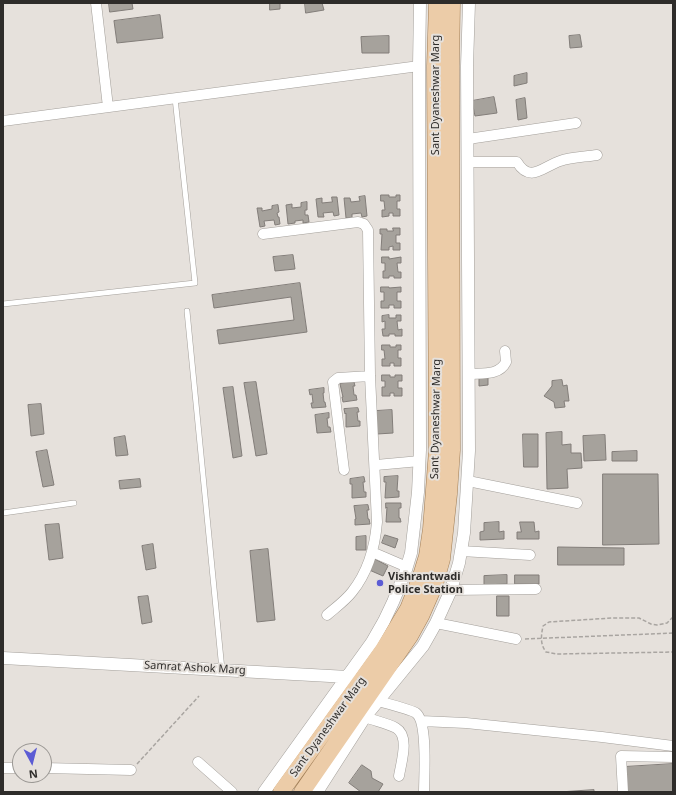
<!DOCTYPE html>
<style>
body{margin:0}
#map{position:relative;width:676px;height:795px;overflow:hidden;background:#e6e1dc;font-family:"Noto Sans",sans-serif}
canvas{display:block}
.frame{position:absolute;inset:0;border:4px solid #2e2c2a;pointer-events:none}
.north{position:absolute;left:12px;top:743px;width:40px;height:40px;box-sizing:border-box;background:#e6e1dc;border:1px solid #9c9995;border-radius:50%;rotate:173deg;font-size:11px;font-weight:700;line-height:16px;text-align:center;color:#2e2c2a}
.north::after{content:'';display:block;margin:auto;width:14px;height:18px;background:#5c5cd4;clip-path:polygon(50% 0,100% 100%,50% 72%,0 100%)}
</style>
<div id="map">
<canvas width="676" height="795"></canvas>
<div class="frame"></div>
<div class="north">N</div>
</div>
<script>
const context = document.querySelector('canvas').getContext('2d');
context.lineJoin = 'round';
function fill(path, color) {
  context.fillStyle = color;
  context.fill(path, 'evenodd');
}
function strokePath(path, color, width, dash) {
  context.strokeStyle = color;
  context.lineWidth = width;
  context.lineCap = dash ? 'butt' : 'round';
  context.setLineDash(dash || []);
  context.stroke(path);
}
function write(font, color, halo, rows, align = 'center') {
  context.font = font + ' "Noto Sans",sans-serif';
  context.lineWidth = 4;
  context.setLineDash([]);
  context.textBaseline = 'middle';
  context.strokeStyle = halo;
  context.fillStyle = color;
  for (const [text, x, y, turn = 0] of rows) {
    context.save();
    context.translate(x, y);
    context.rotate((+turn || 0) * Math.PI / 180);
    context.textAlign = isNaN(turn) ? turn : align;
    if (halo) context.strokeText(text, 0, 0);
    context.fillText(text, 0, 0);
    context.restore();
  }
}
const building = new Path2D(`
 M 109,3 L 132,3 L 133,9 L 110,12 Z
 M 270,3 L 280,3 L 280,9 L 270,10 Z
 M 305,3 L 322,3 L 324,10 L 306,13 Z
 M 160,15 L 163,38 L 117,43 L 114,21 Z
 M 580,35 L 582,47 L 570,48 L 569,36 Z
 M 389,36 L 389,53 L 362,53 L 361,37 Z
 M 527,73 L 527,83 L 514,86 L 514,76 Z
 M 494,97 L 497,113 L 475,116 L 472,101 Z
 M 525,98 L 527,118 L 518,120 L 516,100 Z
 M 381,195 L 389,195 L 389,197 L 396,197 L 396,195 L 400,195 L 400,201 L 397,201 L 397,209 L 400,209 L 400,216 L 393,216 L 393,213 L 389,213 L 389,216 L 382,217 L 382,210 L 385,210 L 384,201 L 381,201 Z
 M 365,196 L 367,216 L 362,217 L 361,213 L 352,214 L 352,218 L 346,218 L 344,198 L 350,198 L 351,202 L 360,201 L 359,197 Z
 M 332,197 L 337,197 L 339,215 L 334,216 L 333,212 L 323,213 L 324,217 L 318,217 L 316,199 L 322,198 L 322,203 L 332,202 Z
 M 307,202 L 307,210 L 305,210 L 305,215 L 308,215 L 309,222 L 303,223 L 303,220 L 295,221 L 295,223 L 288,224 L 286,205 L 292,204 L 292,208 L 301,207 L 301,203 Z
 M 278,205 L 279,212 L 277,213 L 278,217 L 279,217 L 280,224 L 275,225 L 274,220 L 264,221 L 265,226 L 260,227 L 257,208 L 262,208 L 262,211 L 272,209 L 272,206 Z
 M 393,228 L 400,228 L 400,235 L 396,235 L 396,243 L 400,243 L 400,250 L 393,250 L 393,246 L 389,247 L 389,250 L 381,250 L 382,234 L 380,234 L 380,229 L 387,229 L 387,231 L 393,231 Z
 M 293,255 L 295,269 L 275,271 L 273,257 Z
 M 382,257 L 389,257 L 389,259 L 401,257 L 401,263 L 397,263 L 398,272 L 401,272 L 401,278 L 394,278 L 394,276 L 389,276 L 389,278 L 383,278 L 383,271 L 385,271 L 385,263 L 382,263 Z
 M 300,283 L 307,332 L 219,344 L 217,330 L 294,320 L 291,297 L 214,308 L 212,295 Z
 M 381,287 L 389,287 L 389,288 L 401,287 L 401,292 L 397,292 L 397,301 L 401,301 L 401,308 L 394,308 L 394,305 L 389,305 L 389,308 L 381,308 L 381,301 L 384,301 L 384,292 L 381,292 Z
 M 389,315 L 389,318 L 396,318 L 396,315 L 401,315 L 401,321 L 397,321 L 398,330 L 402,329 L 402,336 L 395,336 L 395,334 L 389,334 L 389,336 L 383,336 L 382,329 L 385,329 L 385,321 L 382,322 L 382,316 Z
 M 382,345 L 390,345 L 390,347 L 396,347 L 396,345 L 401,345 L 401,350 L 398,350 L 398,358 L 401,358 L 401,366 L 394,366 L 394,363 L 390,363 L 390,366 L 382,366 L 382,359 L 385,359 L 384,350 L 382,350 Z
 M 382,375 L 390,375 L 390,377 L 395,377 L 395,375 L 402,375 L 402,381 L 398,381 L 398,388 L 402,388 L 402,396 L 394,396 L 394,393 L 390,393 L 390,396 L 382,396 L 382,387 L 385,387 L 385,381 L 382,381 Z
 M 488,377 L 488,385 L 479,386 L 479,378 Z
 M 562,380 L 563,386 L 567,385 L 569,401 L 564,401 L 565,407 L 555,408 L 554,402 L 544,396 L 552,386 L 552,381 Z
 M 256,382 L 267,454 L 256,456 L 244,383 Z
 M 354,382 L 355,386 L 353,386 L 354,395 L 356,395 L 357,400 L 343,402 L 342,397 L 343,397 L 340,384 Z
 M 233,387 L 242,456 L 233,458 L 223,388 Z
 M 324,388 L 324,393 L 323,393 L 324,402 L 325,402 L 326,407 L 312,408 L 311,403 L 313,403 L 312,394 L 310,395 L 309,390 Z
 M 41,404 L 44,434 L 31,436 L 28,405 Z
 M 358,408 L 359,412 L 357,412 L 358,421 L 360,421 L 360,426 L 346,427 L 346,413 L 345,414 L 344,409 Z
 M 392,410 L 393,433 L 377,434 L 376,411 Z
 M 329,413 L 329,418 L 327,418 L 328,427 L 330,427 L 331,432 L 317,433 L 315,415 Z
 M 562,432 L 562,445 L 571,444 L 571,453 L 581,453 L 582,468 L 567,469 L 568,488 L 547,489 L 546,433 Z
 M 523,434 L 538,434 L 538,467 L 524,467 Z
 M 605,435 L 606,460 L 584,461 L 583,436 Z
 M 125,436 L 128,455 L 116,456 L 114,438 Z
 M 47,450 L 54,485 L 43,487 L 36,452 Z
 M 637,451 L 637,461 L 612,461 L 612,452 Z
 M 603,474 L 658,474 L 659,544 L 603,545 Z
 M 398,476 L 397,491 L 399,491 L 399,497 L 385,498 L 386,482 L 384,482 L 384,477 Z
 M 364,477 L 365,482 L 363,482 L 364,492 L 366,492 L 366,497 L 352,498 L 352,484 L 350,484 L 350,479 Z
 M 140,479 L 141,487 L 120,489 L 119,481 Z
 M 386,503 L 401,503 L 401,508 L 399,508 L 399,518 L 400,518 L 401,522 L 386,522 L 387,507 L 386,508 Z
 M 368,505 L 369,510 L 367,510 L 368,519 L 369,519 L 370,524 L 355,525 L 355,519 L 356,519 L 354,506 Z
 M 499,522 L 499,532 L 504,531 L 504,539 L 480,540 L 480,532 L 484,531 L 484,523 Z
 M 520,522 L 534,522 L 535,532 L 539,531 L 539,539 L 517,539 L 517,532 L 521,532 Z
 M 59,524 L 63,558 L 49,560 L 45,525 Z
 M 385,535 L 398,539 L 395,548 L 382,543 Z
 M 366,536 L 366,550 L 356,550 L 356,537 Z
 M 153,544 L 156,568 L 146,570 L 142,546 Z
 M 558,547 L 624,548 L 624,565 L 558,565 Z
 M 268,549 L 275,620 L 257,622 L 250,551 Z
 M 373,558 L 388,566 L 383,576 L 367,569 Z
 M 507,575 L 507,584 L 484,585 L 484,576 Z
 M 515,575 L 539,575 L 539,584 L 515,584 Z
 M 148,596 L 152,622 L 142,624 L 138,597 Z
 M 497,596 L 509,596 L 509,616 L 497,616 Z
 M 673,764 L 673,792 L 625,792 L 624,767 Z
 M 362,765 L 371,771 L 372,778 L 383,784 L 378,792 L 361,792 L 349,783 Z
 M 594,790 L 594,792 L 560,792 Z`);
const path = new Path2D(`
 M 673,617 L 667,623 L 657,625 L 651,624 L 639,618 L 612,618 L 549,622 L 543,626 C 541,636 540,644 546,652 L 557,654 L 673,652
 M 525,639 L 673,633
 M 137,764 L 199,696`);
const service = new Path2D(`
 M 3,304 L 195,283 L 175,98
 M 187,311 L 222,670
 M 3,513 L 74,503`);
const minor = new Path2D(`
 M 96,3 L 108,107
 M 3,121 L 419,66
 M 468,139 L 576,123
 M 468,162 L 517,162 C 530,184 544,166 560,161 C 571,157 585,157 597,155
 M 263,234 L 358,222 L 364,224 L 368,230 L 370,376 L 377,522 C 375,547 368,572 352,592 C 345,601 335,608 327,615
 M 469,374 C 482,373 499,376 506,362 L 505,351
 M 376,465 L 420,461
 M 344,470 L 333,382 L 338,378 L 370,376
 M 468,481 L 577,503
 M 461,551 L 530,555
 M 372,552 L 407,567
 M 451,590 L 536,589
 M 436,623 L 516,639
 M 378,701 C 385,703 412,710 416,713 C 428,722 424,777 424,792
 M 365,717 C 375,721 387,723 396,728 C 410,736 401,763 399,776
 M 421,721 L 466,723 L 602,737 L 673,746
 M 198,762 L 232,792
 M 3,768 L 20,768
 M 44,768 L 131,770
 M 623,792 L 621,756 L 673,757`);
const tertiary = new Path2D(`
 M 3,658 L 348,677 L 353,680
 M 264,792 L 372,642 L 384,621 L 393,602 L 405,573 L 411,553 L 418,492 L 420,450 L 419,66 L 420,3
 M 317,792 L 365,717 L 423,646 L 436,623 L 451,590 L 459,563 L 464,533 L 469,451 L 467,66 L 469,3`);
const primary = new Path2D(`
 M 281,792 L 383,650 L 408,609 L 420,579 L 427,556 L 431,529 L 437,450 L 435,66 L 437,3
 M 302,792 L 410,636 L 421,616 L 435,584 L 442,559 L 449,494 L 452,450 L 451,66 L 452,3`);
const markers = [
 [380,583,4,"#5c5cd4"]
];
const streetNames = [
 ["Sant Dyaneshwar Marg",436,95,-90],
 ["Sant Dyaneshwar Marg",436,419,-89],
 ["Samrat Ashok Marg",195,668,3],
 ["Sant Dyaneshwar Marg",328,727,-54]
];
const poiNames = [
 ["Vishrantwadi",388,577],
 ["Police Station",388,590]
];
fill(building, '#a6a29c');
strokePath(building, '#827d79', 1);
strokePath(service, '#a39f9a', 6);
strokePath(minor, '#a39f9a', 11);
strokePath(tertiary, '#a39f9a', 13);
strokePath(primary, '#a17e56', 17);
strokePath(path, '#a9a5a1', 1.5, [4, 2]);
strokePath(service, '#fff', 5);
strokePath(minor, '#fff', 10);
strokePath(tertiary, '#fff', 12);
strokePath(primary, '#eccca8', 16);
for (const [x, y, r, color] of markers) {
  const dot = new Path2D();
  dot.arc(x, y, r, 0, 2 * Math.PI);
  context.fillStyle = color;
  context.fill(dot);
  strokePath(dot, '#e6e1dc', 1.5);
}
write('11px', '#2e2c2a', '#e6e1dc', streetNames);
write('bold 11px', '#2e2c2a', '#e6e1dc', poiNames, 'left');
</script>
